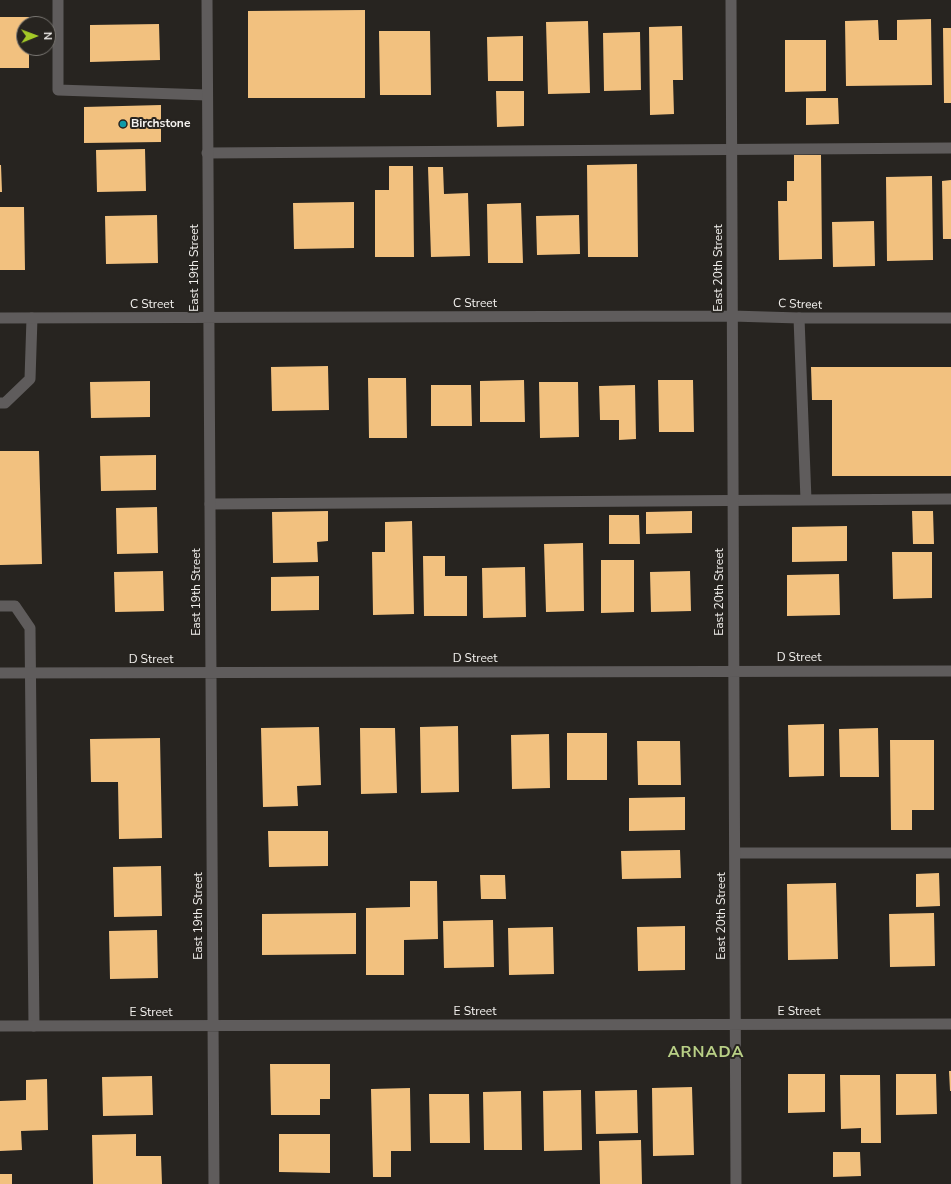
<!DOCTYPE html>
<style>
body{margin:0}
#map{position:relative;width:951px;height:1184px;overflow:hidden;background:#272420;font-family:"Nunito Sans",sans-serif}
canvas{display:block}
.north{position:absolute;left:16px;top:16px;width:40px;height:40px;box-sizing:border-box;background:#272420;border:1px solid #797672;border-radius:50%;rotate:89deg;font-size:11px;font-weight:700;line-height:16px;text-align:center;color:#f3f1ee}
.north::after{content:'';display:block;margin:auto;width:14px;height:18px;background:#a3c927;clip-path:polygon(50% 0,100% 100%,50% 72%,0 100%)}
</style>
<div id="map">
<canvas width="951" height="1184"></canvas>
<div class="north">N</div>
</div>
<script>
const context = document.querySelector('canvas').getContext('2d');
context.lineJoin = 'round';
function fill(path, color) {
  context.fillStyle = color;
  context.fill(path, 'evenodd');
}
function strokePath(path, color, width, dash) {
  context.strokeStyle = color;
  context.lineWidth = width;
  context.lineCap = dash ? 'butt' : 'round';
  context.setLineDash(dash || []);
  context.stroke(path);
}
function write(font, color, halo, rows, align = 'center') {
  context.font = font + ' "Nunito Sans",sans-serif';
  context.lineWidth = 4;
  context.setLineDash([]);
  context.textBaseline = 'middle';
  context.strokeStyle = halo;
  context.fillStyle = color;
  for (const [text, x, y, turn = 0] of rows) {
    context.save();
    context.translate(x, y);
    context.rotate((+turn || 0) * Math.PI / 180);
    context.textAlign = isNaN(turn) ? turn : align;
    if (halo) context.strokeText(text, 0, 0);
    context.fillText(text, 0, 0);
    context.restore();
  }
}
const building = new Path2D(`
 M 365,10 L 365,98 L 248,98 L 248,11 Z
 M 0,17 L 29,17 L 29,24 L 24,24 L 24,48 L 29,48 L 29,68 L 0,68 Z
 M 931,19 L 932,85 L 846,86 L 845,21 L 878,20 L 879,40 L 897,40 L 897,20 Z
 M 588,21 L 590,93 L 548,94 L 546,22 Z
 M 159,24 L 160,60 L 90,62 L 90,25 Z
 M 682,26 L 683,80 L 673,80 L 674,114 L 650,115 L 649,27 Z
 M 943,28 L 951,28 L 951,103 L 944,103 Z
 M 379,31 L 430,31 L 431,95 L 380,95 Z
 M 640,32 L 641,90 L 604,91 L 603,33 Z
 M 523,36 L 523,81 L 488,81 L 487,37 Z
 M 785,40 L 826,40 L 826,91 L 785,92 Z
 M 496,91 L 524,91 L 524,126 L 497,127 Z
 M 806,98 L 838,98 L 839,124 L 806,125 Z
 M 161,105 L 161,142 L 84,143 L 84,107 Z
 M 145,149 L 146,191 L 97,192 L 96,150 Z
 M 794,155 L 821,155 L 822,259 L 779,260 L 778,201 L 787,201 L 787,181 L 794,181 Z
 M 637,164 L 638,257 L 588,257 L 587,165 Z
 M 0,165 L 1,165 L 2,192 L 0,192 Z
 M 389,166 L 413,166 L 414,257 L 375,257 L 375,190 L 389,190 Z
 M 428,167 L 443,167 L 444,194 L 468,193 L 470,256 L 431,257 Z
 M 932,176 L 933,260 L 887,261 L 886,177 Z
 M 951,180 L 951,239 L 943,239 L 942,181 Z
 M 354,202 L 354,248 L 294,249 L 293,203 Z
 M 521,203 L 523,263 L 488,263 L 487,204 Z
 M 0,207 L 24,207 L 25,270 L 0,270 Z
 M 157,215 L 158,263 L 106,264 L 105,216 Z
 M 579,215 L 580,254 L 537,255 L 536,216 Z
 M 874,221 L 875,266 L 833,267 L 832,222 Z
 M 328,366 L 329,410 L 272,411 L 271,367 Z
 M 811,367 L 951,367 L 951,476 L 832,476 L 832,400 L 812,400 Z
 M 368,378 L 406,378 L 407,438 L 369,438 Z
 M 524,380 L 525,422 L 480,422 L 480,381 Z
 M 658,380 L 693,380 L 694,432 L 659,432 Z
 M 150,381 L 150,417 L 91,418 L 90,382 Z
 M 539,382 L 578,382 L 579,437 L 540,438 Z
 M 431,385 L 471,385 L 472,426 L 431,426 Z
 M 635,385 L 636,439 L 619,440 L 619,420 L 600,420 L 599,386 Z
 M 0,451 L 39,451 L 42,564 L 0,565 Z
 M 156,455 L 156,490 L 101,491 L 100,456 Z
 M 157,507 L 158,553 L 117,554 L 116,508 Z
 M 328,511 L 328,541 L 317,542 L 318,562 L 273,563 L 272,512 Z
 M 692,511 L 692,533 L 646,534 L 646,512 Z
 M 912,511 L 933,511 L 934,544 L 913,544 Z
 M 609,515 L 639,515 L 640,544 L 609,544 Z
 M 412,521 L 414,614 L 373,615 L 372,552 L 385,552 L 385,522 Z
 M 847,526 L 847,561 L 792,562 L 792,527 Z
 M 583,543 L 584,611 L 546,612 L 544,544 Z
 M 892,552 L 932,552 L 932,598 L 893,599 Z
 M 423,556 L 445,556 L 445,576 L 467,576 L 467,616 L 424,616 Z
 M 601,560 L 634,560 L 634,612 L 601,613 Z
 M 525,567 L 526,617 L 483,618 L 482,568 Z
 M 163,571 L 164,611 L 115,612 L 114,572 Z
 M 690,571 L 691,611 L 651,612 L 650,572 Z
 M 839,574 L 840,615 L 787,616 L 787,575 Z
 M 319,576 L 319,610 L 271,611 L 271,577 Z
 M 824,724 L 824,776 L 789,777 L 788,725 Z
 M 458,726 L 459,792 L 421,793 L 420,727 Z
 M 319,727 L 321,785 L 297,786 L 298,806 L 263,807 L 261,728 Z
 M 360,728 L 395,728 L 397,793 L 361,794 Z
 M 878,728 L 879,777 L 840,777 L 839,729 Z
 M 567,733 L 607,733 L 607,780 L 567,780 Z
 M 549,734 L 550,788 L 512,789 L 511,735 Z
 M 160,738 L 162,838 L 119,839 L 118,782 L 91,782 L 90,739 Z
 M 890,740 L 934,740 L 934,810 L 912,810 L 912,830 L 891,830 Z
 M 637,741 L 680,741 L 681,785 L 638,785 Z
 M 685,797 L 685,830 L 629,831 L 629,798 Z
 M 268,831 L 328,831 L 328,866 L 269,867 Z
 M 680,850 L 681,878 L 622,879 L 621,851 Z
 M 161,866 L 162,916 L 114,917 L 113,867 Z
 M 939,873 L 940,906 L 916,907 L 916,874 Z
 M 480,875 L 505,875 L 506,899 L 481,899 Z
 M 410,881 L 437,881 L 438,939 L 404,940 L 404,975 L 366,975 L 366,908 L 410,907 Z
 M 836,883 L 838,959 L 788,960 L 787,884 Z
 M 356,913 L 356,954 L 262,955 L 262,914 Z
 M 934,913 L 935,966 L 890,967 L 889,914 Z
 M 493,920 L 494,967 L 444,968 L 443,921 Z
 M 685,926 L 685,970 L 638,971 L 637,927 Z
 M 553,927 L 554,974 L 509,975 L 508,928 Z
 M 157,930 L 158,978 L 110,979 L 109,931 Z
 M 270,1064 L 330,1064 L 330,1099 L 320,1099 L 320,1115 L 271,1115 Z
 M 949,1071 L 951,1071 L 951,1091 L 950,1091 Z
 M 788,1074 L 825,1074 L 825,1112 L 788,1113 Z
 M 896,1074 L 936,1074 L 937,1114 L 896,1115 Z
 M 840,1075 L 880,1075 L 881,1143 L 861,1143 L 861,1128 L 841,1129 Z
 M 152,1076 L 153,1115 L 103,1116 L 102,1077 Z
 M 47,1079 L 48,1130 L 21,1131 L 22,1150 L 0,1151 L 0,1101 L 26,1100 L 26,1080 Z
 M 692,1087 L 694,1155 L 653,1156 L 652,1088 Z
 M 410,1088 L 411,1151 L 391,1151 L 391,1177 L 373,1177 L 371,1089 Z
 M 581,1090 L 582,1150 L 544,1151 L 543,1091 Z
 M 637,1090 L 638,1133 L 596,1134 L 595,1091 Z
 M 521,1091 L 522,1150 L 484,1150 L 483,1092 Z
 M 429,1094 L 469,1094 L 470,1143 L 430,1143 Z
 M 136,1134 L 136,1156 L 161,1156 L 162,1184 L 93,1184 L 92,1135 Z
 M 279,1134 L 330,1134 L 330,1173 L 279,1172 Z
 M 641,1140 L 642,1184 L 600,1184 L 599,1141 Z
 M 833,1152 L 860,1152 L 861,1176 L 833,1177 Z
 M 0,1174 L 12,1174 L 12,1184 L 0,1184 Z`);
const service = new Path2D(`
 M 58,0 L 58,90 L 207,95
 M 207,153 L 951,148
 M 799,318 L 806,500
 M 0,403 L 5,403 L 30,379 L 32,318
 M 210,504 L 951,499
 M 0,606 L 15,606 L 30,628 L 34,1026
 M 735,853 L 951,853`);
const minor = new Path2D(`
 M 207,0 L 214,1184
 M 731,0 L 736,1184
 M 0,318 L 732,316 L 799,318 L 951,318
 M 0,673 L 951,671
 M 0,1026 L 951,1024`);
const markers = [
 [123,124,4,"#0f9aa8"]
];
const poiNames = [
 ["Birchstone",131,124]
];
const streetNames = [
 ["East 19th Street",195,268,-90],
 ["East 20th Street",719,268,-90],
 ["C Street",475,304],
 ["C Street",152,305],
 ["C Street",800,305,2],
 ["East 19th Street",197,592,-90],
 ["East 20th Street",720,592,-90],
 ["D Street",799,658],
 ["D Street",475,659],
 ["D Street",151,660],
 ["East 19th Street",199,916,-90],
 ["East 20th Street",722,916,-90],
 ["E Street",475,1012],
 ["E Street",799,1012],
 ["E Street",151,1013]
];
const districtNames = [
 ["ARNADA",706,1053]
];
fill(building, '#f2c17f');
strokePath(service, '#5f5c5c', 11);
strokePath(minor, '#5f5c5c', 11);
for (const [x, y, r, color] of markers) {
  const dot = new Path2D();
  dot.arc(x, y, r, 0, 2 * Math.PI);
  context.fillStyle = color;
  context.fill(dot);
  strokePath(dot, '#272420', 1.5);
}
write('bold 12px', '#f3f1ee', '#272420', poiNames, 'left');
write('12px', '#f3f1ee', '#272420', streetNames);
context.letterSpacing = '1px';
write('bold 16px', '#b9d086', '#272420', districtNames);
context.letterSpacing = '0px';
</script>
